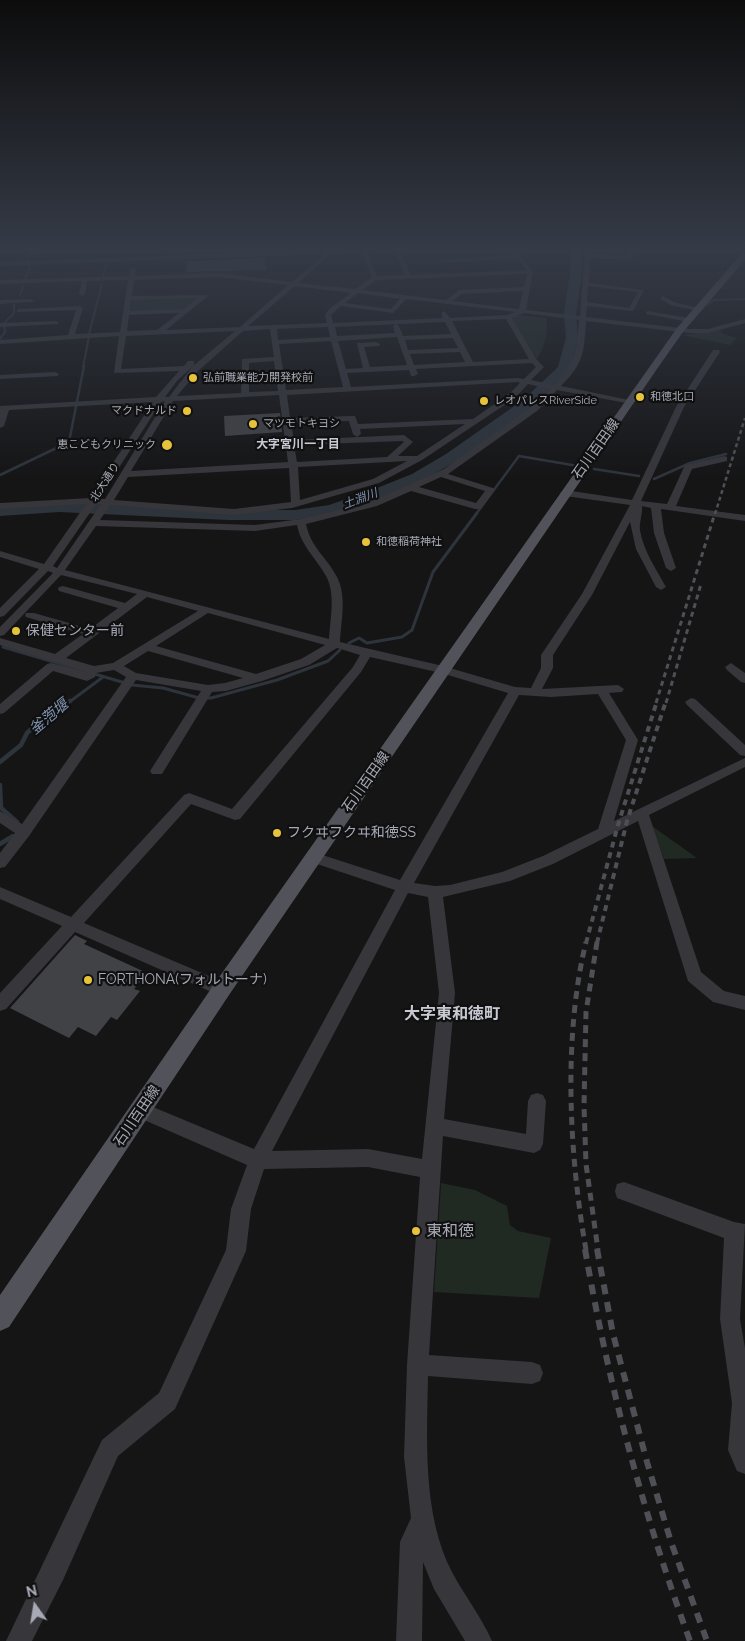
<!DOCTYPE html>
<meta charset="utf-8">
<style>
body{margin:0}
#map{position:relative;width:745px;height:1641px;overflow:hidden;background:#151516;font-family:Raleway,sans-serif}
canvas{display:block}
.north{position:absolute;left:10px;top:1581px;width:50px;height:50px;-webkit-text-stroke:4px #101011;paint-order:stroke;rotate:347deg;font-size:14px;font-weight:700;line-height:20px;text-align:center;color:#a7aab6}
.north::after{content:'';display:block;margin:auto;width:18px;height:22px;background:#a7aab6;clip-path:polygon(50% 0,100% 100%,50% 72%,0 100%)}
</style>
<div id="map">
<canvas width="745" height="1641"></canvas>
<div class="north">N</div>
</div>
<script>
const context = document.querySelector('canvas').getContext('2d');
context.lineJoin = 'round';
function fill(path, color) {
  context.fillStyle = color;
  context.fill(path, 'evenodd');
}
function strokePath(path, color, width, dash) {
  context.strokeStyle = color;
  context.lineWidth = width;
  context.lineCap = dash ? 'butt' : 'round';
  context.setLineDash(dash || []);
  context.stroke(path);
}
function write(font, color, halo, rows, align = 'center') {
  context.font = font + ' Raleway,"Noto Sans JP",sans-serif';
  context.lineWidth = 4.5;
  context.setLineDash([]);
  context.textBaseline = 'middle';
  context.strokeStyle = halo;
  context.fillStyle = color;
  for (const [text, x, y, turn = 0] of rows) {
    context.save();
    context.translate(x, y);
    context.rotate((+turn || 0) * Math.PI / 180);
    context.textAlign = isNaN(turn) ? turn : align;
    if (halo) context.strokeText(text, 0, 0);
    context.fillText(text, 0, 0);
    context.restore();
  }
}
const green = new Path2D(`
 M 201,297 L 185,309 L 130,312 L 132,299 Z
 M 517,315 L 546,318 C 549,331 544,348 537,359 L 512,319 Z
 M 719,330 L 723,331 L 721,333 L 737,338 L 730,345 L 682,335 Z
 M 652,826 L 697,858 L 664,859 Z
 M 441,1183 L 475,1190 L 507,1206 L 510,1225 L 518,1231 L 551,1238 L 539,1298 L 434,1292 Z`);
const streamFar3 = new Path2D(`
 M 103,276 L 107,261
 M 25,279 L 30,268 L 26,263 L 28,257 L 34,251
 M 20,295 L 23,287
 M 707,305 L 714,300 L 745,299
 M 89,334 L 102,284
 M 0,339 L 5,332 L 4,323 L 14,313 L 14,305
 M 83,367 L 89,337`);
const streamFar2 = new Path2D(`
 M 594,469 L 639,476
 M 0,475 L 69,442 L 84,366
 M 654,479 L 690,463 L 726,454
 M 476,514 L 519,456 L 578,466`);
const streamFar1 = new Path2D(`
 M 349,643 L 359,638 L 367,643 L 402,637 L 412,630 L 433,572 L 477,513
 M 3,647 L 132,685 L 163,688 L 199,698 L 211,698 L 277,680 L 328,661 L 340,650
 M 68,703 L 103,677`);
const stream = new Path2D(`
 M 0,762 L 21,745 L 27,733 L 51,711 L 70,701
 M 0,785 L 1,808 L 17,822
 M 0,844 L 13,836`);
const river = new Path2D(`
 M 571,251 L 581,251 L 582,272 L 576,314 L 578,338 L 571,368 L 533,406 L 458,460 L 424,480 L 379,500 L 338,514 L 295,520 L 228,520 L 59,512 L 0,516 L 0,506 L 59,502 L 228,510 L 295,510 L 329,505 L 367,492 L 412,474 L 446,454 L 523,400 L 558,367 L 566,338 L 564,314 L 570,272 Z`);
const building = new Path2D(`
 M 264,258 L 267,270 L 186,272 L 187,261 Z
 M 280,413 L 282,432 L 225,436 L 224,416 Z
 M 75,935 L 87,941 L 84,944 L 147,973 L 134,989 L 140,991 L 117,1020 L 111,1017 L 96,1036 L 78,1027 L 69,1038 L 10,1008 Z`);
const minor = new Path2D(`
 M 297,251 L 349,251 L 332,253 L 298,283 L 355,289 L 372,277 L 361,251 L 367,251 L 377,276 L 405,275 L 394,251 L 400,251 L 411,275 L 526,270 L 518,259 L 442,263 L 439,261 L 442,259 L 515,255 L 512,251 L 518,251 L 533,272 L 526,310 L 580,316 L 585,251 L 591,251 L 591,254 L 628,256 L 628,251 L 634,251 L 634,258 L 631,260 L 590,258 L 589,283 L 644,290 L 633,311 L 587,306 L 586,317 L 689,329 L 708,329 L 745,319 L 745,323 L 708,333 L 689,333 L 586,321 C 584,352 584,363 561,386 L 629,400 L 632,400 L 632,404 L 557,390 L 537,411 L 448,474 L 493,488 L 495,490 L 481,509 L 475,509 L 411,491 L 377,506 L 306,524 C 311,548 326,556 337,577 C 347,596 341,622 340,642 L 443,666 L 515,687 L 531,688 L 541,668 L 541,655 L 582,594 L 630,505 L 565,496 L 560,493 L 565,490 L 632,500 L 676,407 L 713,350 L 719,350 L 720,352 L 684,407 L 641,501 L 667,504 L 685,465 L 724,456 L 727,457 L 727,461 L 692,469 L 676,506 L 745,515 L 745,521 L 661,509 L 664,533 L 676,568 L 671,571 L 666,568 L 654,533 L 651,508 L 642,506 C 643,513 639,522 640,530 C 643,550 656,569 666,587 L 661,590 L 656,587 L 636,549 L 630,522 L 592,595 L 553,655 L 553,668 L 542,689 L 618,685 L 624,689 L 622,692 L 609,693 L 638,740 L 614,821 L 745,758 L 745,767 L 649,815 L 701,972 L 724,991 L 745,996 L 745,1010 L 713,1002 L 688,981 L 638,821 L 553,864 L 510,881 L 443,897 L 455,993 L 444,1119 L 526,1134 L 528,1101 L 531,1095 L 537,1093 L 543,1095 L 546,1101 L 543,1144 L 540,1150 L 534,1153 L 443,1136 L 429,1355 L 532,1362 L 540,1365 L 543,1373 L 540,1381 L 532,1384 L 428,1376 C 427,1439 422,1514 452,1572 C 464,1595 481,1616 492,1641 L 465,1641 L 434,1589 L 423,1562 L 422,1641 L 396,1641 L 400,1542 L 411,1518 L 404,1457 L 407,1365 L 420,1177 L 368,1167 L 264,1169 L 251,1209 L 246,1251 L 175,1409 L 118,1456 L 63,1580 L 32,1641 L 6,1641 L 102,1440 L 159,1393 L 226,1250 L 231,1209 L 247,1165 L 135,1116 L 132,1110 L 135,1104 L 141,1102 L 254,1149 L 395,890 L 308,861 L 306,857 L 308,853 L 313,852 L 400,880 L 508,693 L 441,673 L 370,657 L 361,672 L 240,819 L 235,820 L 191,804 L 84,923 L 228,984 L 230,989 L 228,994 L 222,996 L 216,994 L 75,932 L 6,1009 L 0,1011 L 0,993 L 62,926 L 0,899 L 0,887 L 71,917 L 184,795 L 189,793 L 232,809 L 353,667 L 360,655 L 337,648 L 309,665 L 262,681 L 226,691 L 212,692 L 162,774 L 152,774 L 150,771 L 201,691 L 136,680 L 29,836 L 5,867 L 0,868 L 0,853 L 15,833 L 0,823 L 0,811 L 22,824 L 126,677 L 114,670 L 96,673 L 95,677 L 87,681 L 53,671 L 4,713 L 0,714 L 0,704 L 47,664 L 51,663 L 87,672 L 0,645 L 0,638 L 55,654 L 83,634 L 26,617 L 25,615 L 26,613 L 34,613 L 90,629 L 118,608 L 59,591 L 58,589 L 59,587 L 63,586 L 125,603 L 137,594 L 61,575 L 4,635 L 0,636 L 0,627 L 53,573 L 48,571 L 4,616 L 0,617 L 0,608 L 39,569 L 0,557 L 0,551 L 44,564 L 86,504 L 0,509 L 0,503 L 90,498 L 153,402 L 9,410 L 4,426 L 0,428 L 0,406 L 156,397 L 179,371 L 114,373 L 119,336 L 0,344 L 0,340 L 68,335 L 76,310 L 17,312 L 17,310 L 19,309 L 80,306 L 83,308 L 75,334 L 120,332 L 128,280 L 87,281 L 85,294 L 82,296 L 79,294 L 82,281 L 0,284 L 0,280 L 129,276 L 130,269 L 133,267 L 136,269 L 135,276 L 219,273 L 292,282 L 325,254 L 0,266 L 0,262 ZM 527,274 L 524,287 L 459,290 L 446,300 L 362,290 L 377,280 ZM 219,277 L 288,285 L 240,327 L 166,330 L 207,297 L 207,295 L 132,296 L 134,280 ZM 295,286 L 351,293 L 329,309 L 325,315 L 327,323 L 248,326 ZM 588,286 L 638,292 L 629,308 L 587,302 ZM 523,291 L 519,309 L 453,301 L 461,294 ZM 358,293 L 400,299 L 391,309 L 345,303 ZM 198,298 L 184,309 L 130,311 L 131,300 ZM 406,299 L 515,312 L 507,315 L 450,318 L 444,311 L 441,313 L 443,318 L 333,323 L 331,315 L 341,306 L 393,313 ZM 179,313 L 157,330 L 127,331 L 129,315 ZM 524,313 L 579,320 C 576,352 577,361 554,385 L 531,380 L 544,367 L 537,360 L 512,318 ZM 506,319 L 529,359 L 473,362 L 452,321 ZM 445,322 L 451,334 L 403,336 L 399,326 L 396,324 L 393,326 L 395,333 L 337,336 L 335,327 ZM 328,327 L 330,337 L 278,340 L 277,329 ZM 270,329 L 274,357 L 242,359 L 241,393 L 177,396 L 198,371 L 243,331 ZM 235,331 L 192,367 L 169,397 L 165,397 L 177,381 L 194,365 L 194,361 L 188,361 L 184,366 L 121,369 L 126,336 ZM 397,337 L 407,365 L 370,367 L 364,347 L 379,346 L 380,344 L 376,342 L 357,343 L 363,368 L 346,369 L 338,341 ZM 453,338 L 458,348 L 408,350 L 405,340 ZM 331,341 L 343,387 L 286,390 L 279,344 ZM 460,352 L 465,362 L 414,365 L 410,354 ZM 274,361 L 278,391 L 249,392 L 249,363 ZM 532,363 L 536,367 L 524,379 L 518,378 L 351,387 L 347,373 L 409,370 L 411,376 L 414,376 L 418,374 L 416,369 ZM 518,382 L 520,383 L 509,394 L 473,419 L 358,424 L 355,416 L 352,416 L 290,418 L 287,395 ZM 528,384 L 550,389 L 531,407 L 444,469 L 371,502 L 301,519 L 255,525 L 100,520 L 110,505 L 234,515 L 292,508 L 379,483 L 422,460 L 515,398 ZM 279,395 L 288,462 L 131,471 L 173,401 ZM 165,401 L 105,499 L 99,499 L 161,402 ZM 349,421 L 353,434 L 357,437 L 361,434 L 360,429 L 465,424 L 417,456 L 398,456 L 413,442 L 404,435 L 294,440 L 291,423 ZM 402,441 L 404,442 L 387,457 L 297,462 L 294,445 ZM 407,461 L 373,479 L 300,500 L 298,467 ZM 289,468 L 291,502 L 234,509 L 114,500 L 128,477 ZM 441,477 L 485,491 L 476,503 L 419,487 ZM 96,504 L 101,504 L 57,568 L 53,566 ZM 297,525 C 301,546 316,558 326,576 C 336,594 330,620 329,639 L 65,570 L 96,526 L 255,531 ZM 147,597 L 198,611 L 113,663 L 94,666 L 66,658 ZM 208,613 L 325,645 L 301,659 L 256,674 L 156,646 ZM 148,651 L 243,678 L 225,683 L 208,685 L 136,673 L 124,666 ZM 598,694 L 626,740 L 598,829 L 543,856 L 502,872 L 450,885 L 435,886 L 414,883 L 519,695 L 551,697 ZM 408,893 L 428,897 L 439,993 L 422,1159 L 368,1149 L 272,1151 Z
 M 663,296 L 674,302 L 702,309 L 699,311 L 670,305 L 661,299 L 661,297 Z
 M 31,299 L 34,301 L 33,302 L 0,304 L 0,300 Z
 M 648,311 L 689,318 L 692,320 L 689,322 L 646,314 L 646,312 Z
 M 56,321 L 58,322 L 58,324 L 0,327 L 0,323 Z
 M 55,372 L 59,374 L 58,376 L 0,379 L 0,375 Z
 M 731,663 L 745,673 L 745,683 L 741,682 L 727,670 L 725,667 Z
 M 691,698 L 695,699 L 745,745 L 745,756 L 740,755 L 687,705 L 685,702 Z
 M 624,1182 L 734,1222 L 745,1224 L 740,1319 L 745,1348 L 745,1474 L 737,1471 L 728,1450 L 732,1403 L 720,1319 L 724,1238 L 617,1198 L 615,1191 L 617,1184 Z`);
const major = new Path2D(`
 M 742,253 L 745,253 L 745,260 L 683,332 L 659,366 L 229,995 L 9,1327 L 0,1331 L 0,1295 L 215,983 L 677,328 Z`);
const railFar4 = new Path2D(`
 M 715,514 L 745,418`);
const railFar3 = new Path2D(`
 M 656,703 L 715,513
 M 666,703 L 701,584`);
const railFar2 = new Path2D(`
 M 586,943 L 618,825 L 657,701
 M 597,943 L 627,821 L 666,701`);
const railFar1 = new Path2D(`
 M 597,942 L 586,1012 L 584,1106 L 586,1164 L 598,1250
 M 586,1250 C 569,1154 563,1036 586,942`);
const rail = new Path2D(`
 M 585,1249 C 608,1383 643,1513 690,1641
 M 597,1249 L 613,1334 L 647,1462 L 671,1542 L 707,1641`);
const markers = [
 [193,378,5,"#e7c33c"],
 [640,397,5,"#e7c33c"],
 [484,401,5,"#e7c33c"],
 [187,411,5,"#e7c33c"],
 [253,424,5,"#e7c33c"],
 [167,445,6,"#e7c33c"],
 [366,542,5,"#e7c33c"],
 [16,631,5,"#e7c33c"],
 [277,833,5,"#e7c33c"],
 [88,980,5,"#e7c33c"],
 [416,1231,5,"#e7c33c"]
];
const farPoinames = [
 ["弘前職業能力開発校前",203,378],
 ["和徳北口",650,397],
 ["レオパレスRiverSide",494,401],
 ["マクドナルド",177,411,"right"],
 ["マツモトキヨシ",263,424],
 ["恵こどもクリニック",156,445,"right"],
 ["和徳稲荷神社",376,542]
];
const farStreetnames = [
 ["北大通り",105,482,-57]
];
const farNeighbourhoodnames = [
 ["大字宮川一丁目",298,444]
];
const farWaternames = [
 ["土淵川",360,499,-21]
];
const streetNames = [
 ["石川百田線",596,449,-55],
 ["石川百田線",366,782,-55],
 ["石川百田線",137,1116,-56]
];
const poiNames = [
 ["保健センター前",26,631],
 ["フクヰフクヰ和徳SS",287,833],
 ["FORTHONA(フォルトーナ)",98,980]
];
const waterNames = [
 ["釜萢堰",49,717,-40]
];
const quarterNames = [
 ["大字東和徳町",452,1014]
];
const nearPoinames = [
 ["東和徳",426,1231]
];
fill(green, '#212923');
strokePath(streamFar3, '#2e343c', 2);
strokePath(streamFar2, '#2e343c', 2.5);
strokePath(streamFar1, '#2e343c', 3);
strokePath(stream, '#2e343c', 4.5);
fill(river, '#2e343c');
fill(building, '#414246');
fill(minor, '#36363b');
fill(major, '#52535a');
strokePath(railFar4, '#4f5056', 2.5, [4, 3]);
strokePath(railFar3, '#4f5056', 3, [5, 4]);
strokePath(railFar2, '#4f5056', 4, [6, 5]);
strokePath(railFar1, '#4f5056', 5, [8, 6]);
strokePath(rail, '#4f5056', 6, [10, 8]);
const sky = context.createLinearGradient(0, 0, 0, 481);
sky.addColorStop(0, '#0c0c0c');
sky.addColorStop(0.52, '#353b47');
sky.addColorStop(1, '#353b4700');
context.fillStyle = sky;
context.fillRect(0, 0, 745, 481);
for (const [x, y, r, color] of markers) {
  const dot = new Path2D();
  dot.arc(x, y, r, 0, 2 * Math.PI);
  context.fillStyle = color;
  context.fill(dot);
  strokePath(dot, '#101011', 2);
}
write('11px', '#a7aab6', '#101011', farPoinames, 'left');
write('11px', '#a7aab6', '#101011', farStreetnames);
write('bold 12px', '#c8c9d2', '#101011', farNeighbourhoodnames);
write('italic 12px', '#8093af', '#101011', farWaternames);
write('14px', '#a7aab6', '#101011', streetNames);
write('14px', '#a7aab6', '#101011', poiNames, 'left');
write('italic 15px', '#8093af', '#101011', waterNames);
write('bold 16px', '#c8c9d2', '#101011', quarterNames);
write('16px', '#a7aab6', '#101011', nearPoinames, 'left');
</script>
